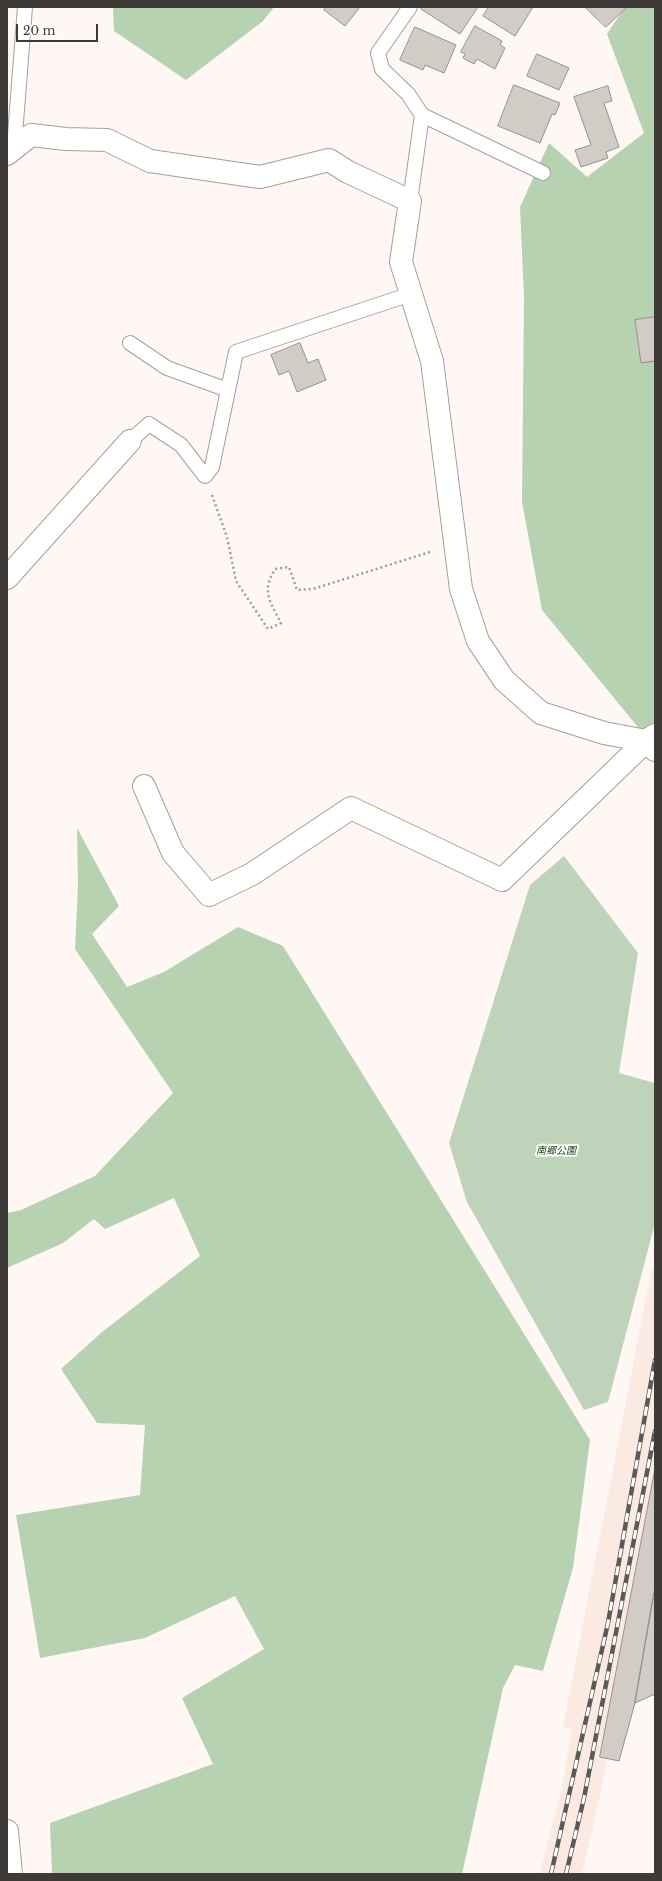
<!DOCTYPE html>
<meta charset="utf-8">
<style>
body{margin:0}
#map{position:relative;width:662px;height:1881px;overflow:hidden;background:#fef7f4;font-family:"Libre Baskerville",serif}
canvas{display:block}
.frame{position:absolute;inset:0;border:8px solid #3d3a38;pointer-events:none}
.scale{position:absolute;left:16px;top:24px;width:82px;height:18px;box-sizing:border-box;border:2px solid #3d3a38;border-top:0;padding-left:5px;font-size:12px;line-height:14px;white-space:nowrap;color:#3d3a38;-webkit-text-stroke:3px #fff;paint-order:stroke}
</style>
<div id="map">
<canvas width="662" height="1881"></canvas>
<div class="frame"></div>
<div class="scale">20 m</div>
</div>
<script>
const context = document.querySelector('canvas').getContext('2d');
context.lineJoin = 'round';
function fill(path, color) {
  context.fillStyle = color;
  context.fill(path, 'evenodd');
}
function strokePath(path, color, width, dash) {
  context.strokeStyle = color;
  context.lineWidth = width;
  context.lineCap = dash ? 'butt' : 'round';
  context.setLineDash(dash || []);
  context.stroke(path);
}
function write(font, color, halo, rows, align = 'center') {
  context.font = font + ' "Libre Baskerville","Noto Sans JP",serif';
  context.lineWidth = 4;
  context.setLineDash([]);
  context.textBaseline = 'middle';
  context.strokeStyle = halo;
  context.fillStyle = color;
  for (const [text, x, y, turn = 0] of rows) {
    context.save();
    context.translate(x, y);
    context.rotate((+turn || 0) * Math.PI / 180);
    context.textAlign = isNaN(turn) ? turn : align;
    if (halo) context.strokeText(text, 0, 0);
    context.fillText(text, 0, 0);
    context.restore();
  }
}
const built = new Path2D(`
 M 652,1267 L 655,1267 L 655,1587 L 653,1599 L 655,1600 L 655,1694 L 635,1703 L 619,1761 L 607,1759 L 599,1801 L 582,1874 L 539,1874 L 561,1792 L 572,1729 L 563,1727 Z`);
const green = new Path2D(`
 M 564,856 L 638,953 L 619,1073 L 655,1083 L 655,1223 L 608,1402 L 584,1410 L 467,1202 L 449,1143 L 530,885 Z`);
const forest = new Path2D(`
 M 113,7 L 274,7 L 263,21 L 186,80 L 114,31 Z
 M 625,7 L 655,7 L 655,728 L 646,737 L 542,610 L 522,502 L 524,298 L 520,207 L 549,143 L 587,177 L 644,133 L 607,34 Z
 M 77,828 L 119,906 L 92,934 L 127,987 L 164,972 L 238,927 L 283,946 L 590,1440 L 573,1568 L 543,1671 L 515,1665 L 503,1688 L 462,1874 L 52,1874 L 50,1823 L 213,1764 L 182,1698 L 264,1649 L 235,1596 L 145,1638 L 40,1658 L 16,1515 L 140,1495 L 145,1425 L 97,1423 L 61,1369 L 102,1332 L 200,1256 L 174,1198 L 105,1229 L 94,1219 L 63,1243 L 7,1268 L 7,1213 L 21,1210 L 95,1176 L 173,1093 L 75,949 L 78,885 Z`);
const building = new Path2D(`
 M 326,7 L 360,7 L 345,26 L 324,10 Z
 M 422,7 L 478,7 L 460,34 L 421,9 Z
 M 489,7 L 533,7 L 515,36 L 483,16 Z
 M 585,7 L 627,7 L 606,27 Z
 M 475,26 L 502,41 L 500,45 L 505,48 L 495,69 L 477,59 L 474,64 L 463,58 L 465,54 L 461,52 Z
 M 415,27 L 456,45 L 444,73 L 425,65 L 423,70 L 400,60 Z
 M 537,54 L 569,68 L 559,90 L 527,76 Z
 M 514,85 L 560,103 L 555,115 L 552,114 L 540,143 L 498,126 Z
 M 608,86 L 612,101 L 604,103 L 619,147 L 606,152 L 608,158 L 581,167 L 575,150 L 591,145 L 574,97 Z
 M 655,317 L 655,361 L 641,363 L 635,320 Z
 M 300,343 L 308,363 L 318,359 L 326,380 L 297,392 L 289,371 L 279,375 L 271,355 Z
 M 655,1469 L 655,1587 L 635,1703 L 619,1761 L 600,1757 Z
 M 653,1599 L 655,1600 L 655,1694 L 635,1703 Z`);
const path = new Path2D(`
 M 212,495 L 227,537 L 236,581 L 268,629 L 281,623 C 270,601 261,592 275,569 L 289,567 L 297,590 L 313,589 L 430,552`);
const lane = new Path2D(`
 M 410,7 L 378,53 L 382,69 L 408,94 L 422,115 L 410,201
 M 422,115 L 543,173
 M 14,148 L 25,7
 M 130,343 L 167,368 L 228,390
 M 130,441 L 149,424 L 181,445 L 205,476 L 212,467 L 236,352 L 411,294`);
const street = new Path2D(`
 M 7,154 L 31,135 L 66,139 L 107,140 L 150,161 L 260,177 L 329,160 L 348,172 L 410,201 L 401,262 L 432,361 L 461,589 L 478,641 L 504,680 L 541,713 L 604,733 L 646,741 L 655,750
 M 7,578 L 130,441
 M 144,786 L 173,853 L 209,895 L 252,874 L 351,808 L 502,880 L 646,741 L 655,735`);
const primary = new Path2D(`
 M 7,1831 L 11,1874`);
const rail = new Path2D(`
 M 551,1874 L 608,1623 L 655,1360
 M 566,1874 L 584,1798 L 655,1431`);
const parkNames = [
 ["南郷公園",556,1151]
];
fill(built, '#faeae2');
fill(green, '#bfd3bb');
fill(forest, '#b6d2b0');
fill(building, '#d1ccc5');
strokePath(building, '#96918b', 1);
strokePath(lane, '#a79f9b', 16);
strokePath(street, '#a79f9b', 24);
strokePath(primary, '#a79f9b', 24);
strokePath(path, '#a19c99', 2.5, [2, 3]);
strokePath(lane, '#fff', 14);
strokePath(street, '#fff', 22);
strokePath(primary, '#fff', 22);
strokePath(rail, '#5d5957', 4.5);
strokePath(rail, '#fff', 3, [9]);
write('italic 10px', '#173d0e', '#fff', parkNames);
</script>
